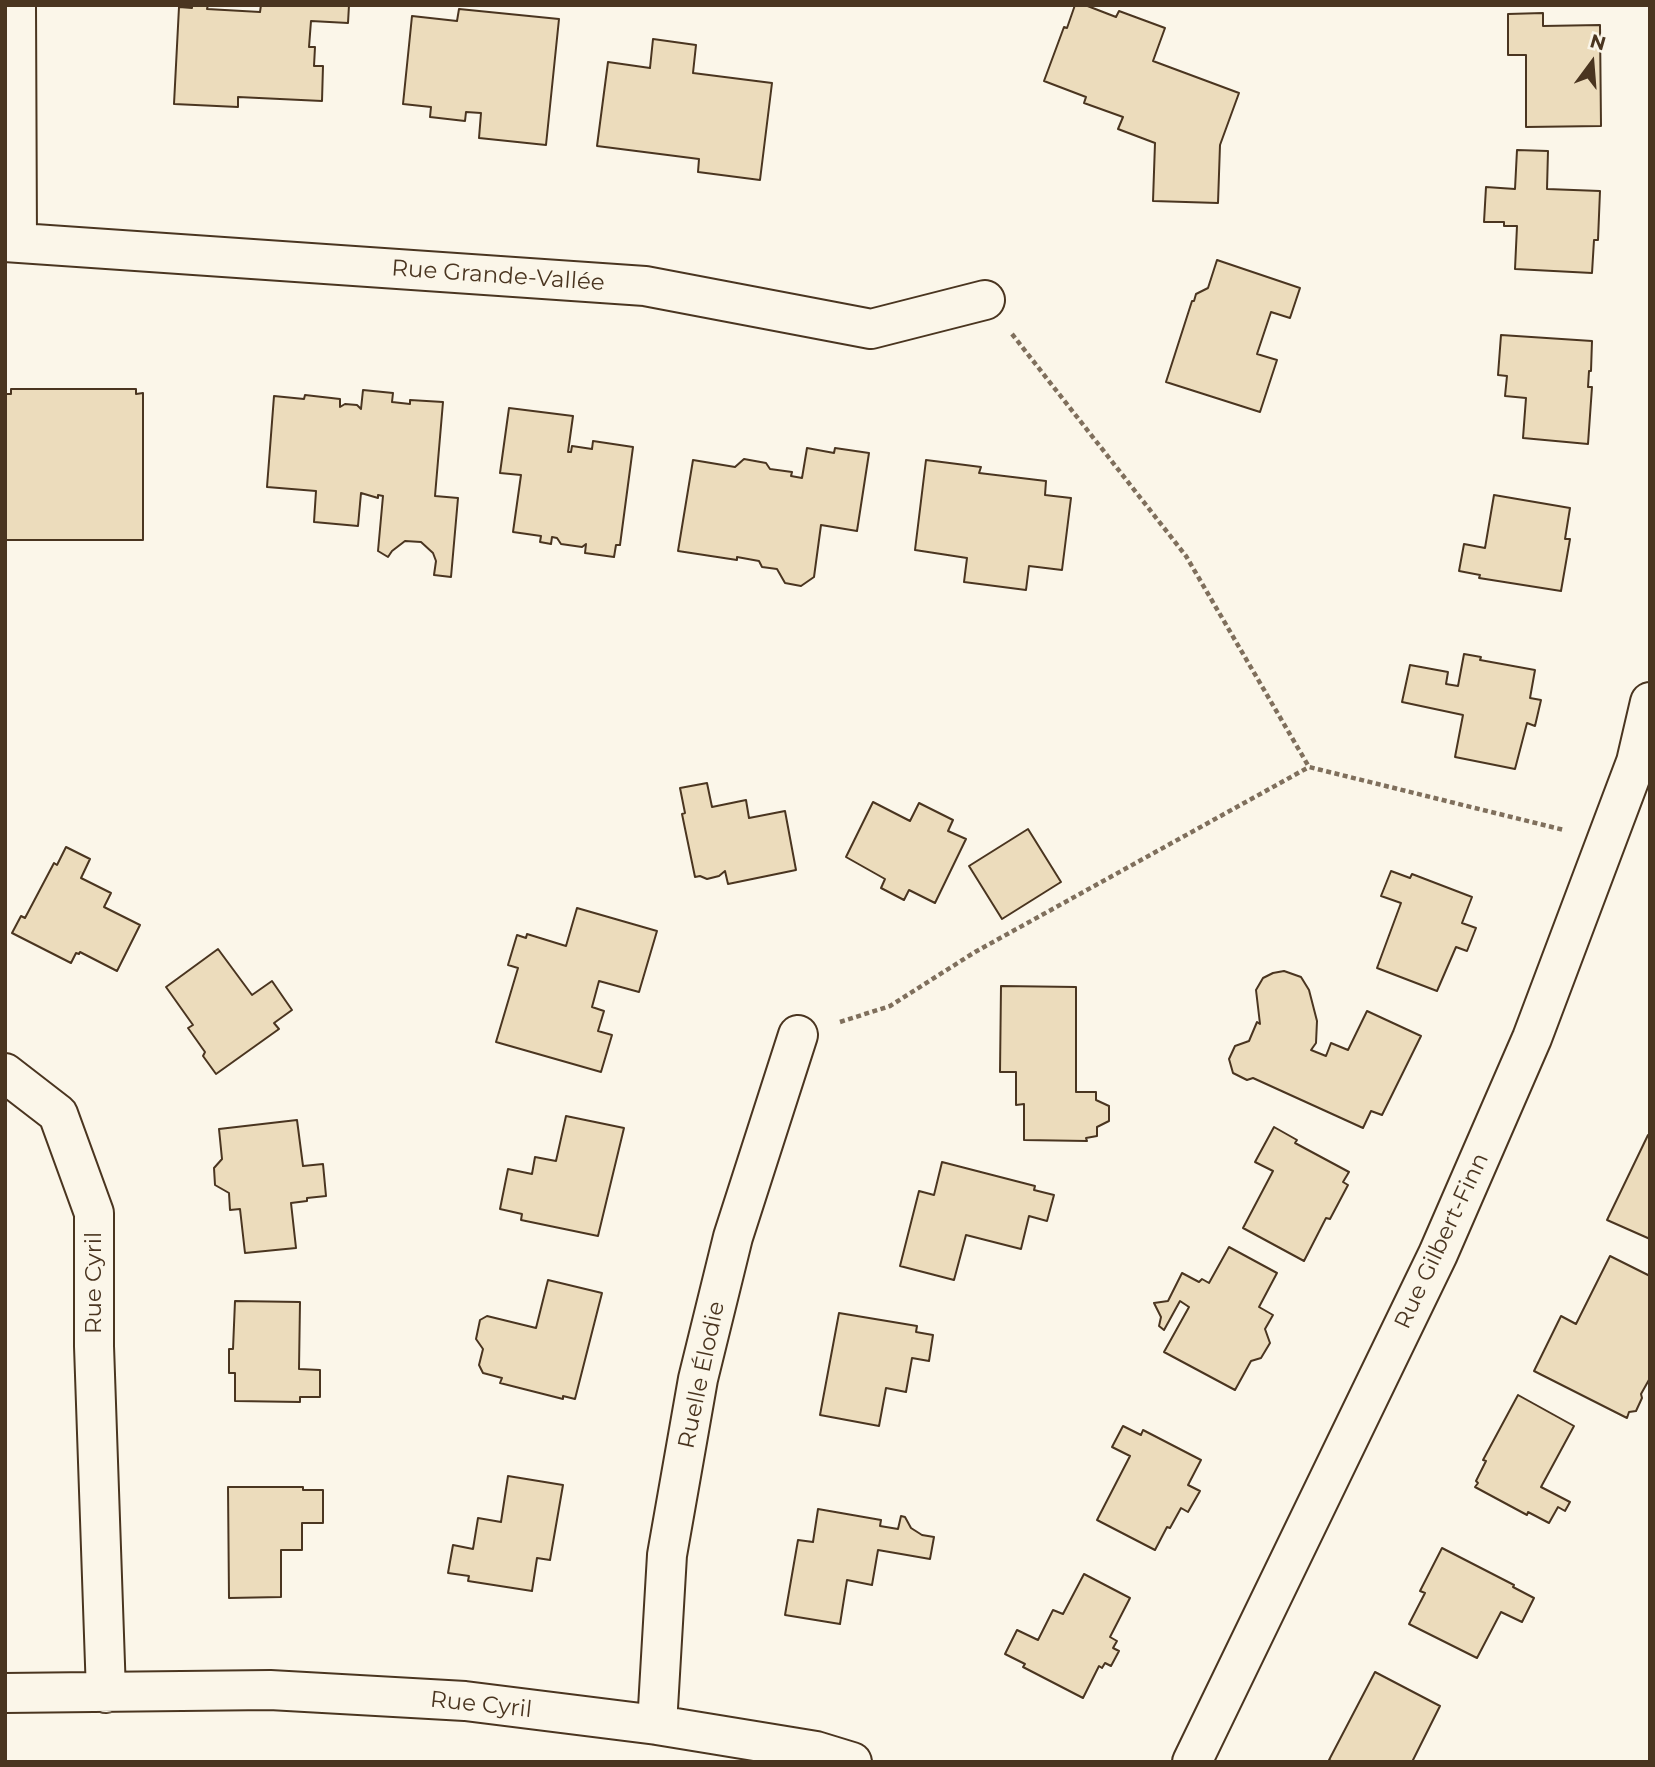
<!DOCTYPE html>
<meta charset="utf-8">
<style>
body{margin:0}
#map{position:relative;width:1655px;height:1767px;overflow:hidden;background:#fbf6e9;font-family:Montserrat,sans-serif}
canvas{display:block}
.frame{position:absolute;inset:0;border:7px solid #4a3520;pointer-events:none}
.north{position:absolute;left:1557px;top:28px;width:70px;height:70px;-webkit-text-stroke:5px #fbf6e9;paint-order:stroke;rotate:16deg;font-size:19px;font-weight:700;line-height:28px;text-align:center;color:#4a3520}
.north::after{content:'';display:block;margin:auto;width:24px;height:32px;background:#4a3520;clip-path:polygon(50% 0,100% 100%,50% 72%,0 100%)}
</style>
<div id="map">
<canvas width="1655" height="1767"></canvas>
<div class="frame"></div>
<div class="north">N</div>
</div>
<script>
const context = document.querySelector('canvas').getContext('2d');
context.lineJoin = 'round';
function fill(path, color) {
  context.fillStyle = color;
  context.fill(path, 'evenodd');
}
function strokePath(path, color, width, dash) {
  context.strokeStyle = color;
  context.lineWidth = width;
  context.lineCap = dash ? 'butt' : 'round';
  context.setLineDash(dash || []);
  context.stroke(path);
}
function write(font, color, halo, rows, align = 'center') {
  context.font = font + ' Montserrat,sans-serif';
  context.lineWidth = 5;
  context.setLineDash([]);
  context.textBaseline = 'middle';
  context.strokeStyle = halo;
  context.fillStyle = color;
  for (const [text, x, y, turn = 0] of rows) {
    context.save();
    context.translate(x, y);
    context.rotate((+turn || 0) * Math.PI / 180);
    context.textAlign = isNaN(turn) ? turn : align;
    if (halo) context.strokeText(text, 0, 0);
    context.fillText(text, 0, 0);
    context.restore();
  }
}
const building = new Path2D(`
 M 192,5 L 208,5 L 207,9 L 260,12 L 261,5 L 349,5 L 348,23 L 311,21 L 309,47 L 315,47 L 314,66 L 323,66 L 322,101 L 238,97 L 238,107 L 174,104 L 179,7 L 192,8 Z
 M 1075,5 L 1085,5 L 1116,17 L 1119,11 L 1165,28 L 1153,61 L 1239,93 L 1220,145 L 1218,203 L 1153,201 L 1155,143 L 1118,129 L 1123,117 L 1084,103 L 1086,97 L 1044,81 L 1064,27 L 1067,28 Z
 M 459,9 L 559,19 L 546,145 L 479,138 L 481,113 L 466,112 L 465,121 L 430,117 L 431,107 L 403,104 L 412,16 L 457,21 Z
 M 1543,13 L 1543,26 L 1600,25 L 1601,126 L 1526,127 L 1526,55 L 1508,55 L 1508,14 Z
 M 653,39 L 696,45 L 693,73 L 772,83 L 760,180 L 698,172 L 699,159 L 597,146 L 608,62 L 650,68 Z
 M 1517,150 L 1548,151 L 1547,189 L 1600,191 L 1598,240 L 1594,240 L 1592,273 L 1515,269 L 1517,226 L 1504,226 L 1504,222 L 1484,222 L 1486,187 L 1515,189 Z
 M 1217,260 L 1300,288 L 1290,318 L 1271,312 L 1257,354 L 1277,360 L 1260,412 L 1166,382 L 1192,301 L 1194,301 L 1196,294 L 1208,288 Z
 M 1501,335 L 1592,341 L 1591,371 L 1589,371 L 1588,387 L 1592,387 L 1588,444 L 1523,438 L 1526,398 L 1505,396 L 1507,376 L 1498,375 Z
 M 11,389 L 136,389 L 136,394 L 143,393 L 143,540 L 5,540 L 5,394 L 11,394 Z
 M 363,390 L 393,393 L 392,402 L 410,404 L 410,400 L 443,402 L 435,496 L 458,498 L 451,577 L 434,575 L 436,561 L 433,553 L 421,542 L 405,541 L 392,551 L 388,557 L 378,551 L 383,496 L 378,495 L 378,498 L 361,493 L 358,526 L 314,522 L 316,491 L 267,487 L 274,396 L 304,399 L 305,395 L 340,399 L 340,407 L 345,404 L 357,405 L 361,409 Z
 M 509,408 L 573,416 L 568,452 L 571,452 L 572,446 L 592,449 L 593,441 L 633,447 L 620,545 L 616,545 L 614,557 L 585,553 L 586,544 L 582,547 L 561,544 L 557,538 L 552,537 L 551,544 L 540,542 L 541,536 L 513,532 L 521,475 L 500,473 Z
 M 807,448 L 834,453 L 835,448 L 869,453 L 857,531 L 821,525 L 814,577 L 801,586 L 785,583 L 777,569 L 762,567 L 759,561 L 737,557 L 737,560 L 678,551 L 693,460 L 735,467 L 744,459 L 766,463 L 770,469 L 792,472 L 791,476 L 802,478 Z
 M 926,460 L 981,467 L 979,473 L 1046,481 L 1045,495 L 1071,498 L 1062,570 L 1029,566 L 1026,590 L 964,582 L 967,558 L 915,550 Z
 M 1494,495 L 1570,508 L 1565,539 L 1570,539 L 1561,591 L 1479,578 L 1480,575 L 1459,571 L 1464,544 L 1485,548 Z
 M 1464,654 L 1481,657 L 1480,660 L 1535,670 L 1530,698 L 1541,700 L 1535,726 L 1527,723 L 1515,769 L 1455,757 L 1463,715 L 1402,702 L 1410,665 L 1448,672 L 1446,684 L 1458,686 Z
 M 707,783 L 712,807 L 746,800 L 749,818 L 785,811 L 796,870 L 728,884 L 725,871 L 719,876 L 707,879 L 700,876 L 695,877 L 682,814 L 685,813 L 680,788 Z
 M 873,802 L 910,821 L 919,803 L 953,820 L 948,831 L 966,839 L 935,903 L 909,890 L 904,900 L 881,888 L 885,879 L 846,857 Z
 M 1028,829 L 1061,882 L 1002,919 L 969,866 Z
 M 66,847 L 90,859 L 81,878 L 111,893 L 104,907 L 140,925 L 117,971 L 80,952 L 79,954 L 76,953 L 71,963 L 12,933 L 21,916 L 25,918 L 54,863 L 57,865 Z
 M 1391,871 L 1410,878 L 1412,874 L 1472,897 L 1462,923 L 1476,928 L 1467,951 L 1456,947 L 1437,991 L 1377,968 L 1401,903 L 1381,896 Z
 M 577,908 L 657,931 L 639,992 L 599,981 L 592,1007 L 604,1011 L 598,1031 L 612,1035 L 601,1072 L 496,1042 L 518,968 L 508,965 L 517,935 L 526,938 L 527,934 L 566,946 Z
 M 218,949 L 252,995 L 272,981 L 292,1010 L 274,1023 L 279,1029 L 216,1074 L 203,1056 L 205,1052 L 188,1028 L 193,1025 L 166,987 Z
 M 1284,971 L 1301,977 L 1309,990 L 1317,1021 L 1316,1043 L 1311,1050 L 1326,1056 L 1331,1043 L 1348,1050 L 1367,1011 L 1421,1036 L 1382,1115 L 1371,1111 L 1363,1128 L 1253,1078 L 1247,1080 L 1233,1073 L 1229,1059 L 1235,1046 L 1249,1041 L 1257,1022 L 1260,1024 L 1256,990 L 1263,978 L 1273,973 Z
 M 1001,986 L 1076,987 L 1076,1092 L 1096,1092 L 1096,1100 L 1109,1106 L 1109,1121 L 1097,1127 L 1097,1136 L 1086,1138 L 1087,1141 L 1024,1140 L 1024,1104 L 1016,1105 L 1016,1072 L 1000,1072 Z
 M 566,1116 L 624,1128 L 598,1236 L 521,1220 L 522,1214 L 500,1209 L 508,1169 L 532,1174 L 535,1157 L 556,1161 Z
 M 297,1120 L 303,1166 L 323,1164 L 326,1196 L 307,1198 L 307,1201 L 291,1203 L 296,1248 L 245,1253 L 240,1209 L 230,1210 L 229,1193 L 215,1185 L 214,1168 L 222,1159 L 219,1129 Z
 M 1274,1127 L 1297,1140 L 1295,1143 L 1349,1172 L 1343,1182 L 1348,1185 L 1330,1219 L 1326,1218 L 1304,1261 L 1243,1228 L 1273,1171 L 1255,1162 Z
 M 1648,1135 L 1650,1136 L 1650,1239 L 1607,1220 Z
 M 942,1162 L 1035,1186 L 1034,1190 L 1054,1195 L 1047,1221 L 1029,1216 L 1021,1249 L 966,1235 L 954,1280 L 900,1266 L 919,1191 L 934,1195 Z
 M 1229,1247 L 1277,1273 L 1259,1307 L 1273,1315 L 1265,1329 L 1270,1343 L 1261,1358 L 1251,1361 L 1235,1390 L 1164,1352 L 1189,1307 L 1180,1301 L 1164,1330 L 1159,1326 L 1161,1317 L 1154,1303 L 1168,1301 L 1182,1273 L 1199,1282 L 1202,1279 L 1209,1283 Z
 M 1610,1256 L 1650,1276 L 1650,1378 L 1641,1394 L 1642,1398 L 1636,1411 L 1629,1412 L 1627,1418 L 1534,1371 L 1561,1316 L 1576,1324 Z
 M 548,1280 L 602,1293 L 575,1399 L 563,1396 L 563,1399 L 500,1383 L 502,1378 L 483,1373 L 479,1365 L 483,1349 L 476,1339 L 480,1320 L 487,1316 L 536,1328 Z
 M 235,1301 L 300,1302 L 299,1369 L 320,1370 L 320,1397 L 300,1397 L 300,1402 L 235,1401 L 235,1373 L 229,1373 L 229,1349 L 233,1349 Z
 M 839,1313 L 917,1326 L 916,1332 L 933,1335 L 929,1361 L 912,1358 L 906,1392 L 886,1388 L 879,1426 L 820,1415 Z
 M 1518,1395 L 1574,1426 L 1541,1487 L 1570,1502 L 1565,1511 L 1558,1507 L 1549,1523 L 1528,1512 L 1527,1515 L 1475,1487 L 1478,1483 L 1476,1481 L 1486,1461 L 1483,1460 Z
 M 1123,1426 L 1141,1435 L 1143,1430 L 1201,1460 L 1188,1485 L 1200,1491 L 1188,1512 L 1181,1508 L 1170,1528 L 1167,1527 L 1155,1550 L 1097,1520 L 1130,1456 L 1112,1447 Z
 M 508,1476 L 563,1485 L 550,1560 L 537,1558 L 532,1591 L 468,1581 L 469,1576 L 448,1573 L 453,1545 L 473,1549 L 478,1518 L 501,1522 Z
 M 228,1487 L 303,1487 L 303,1490 L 323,1490 L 323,1523 L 302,1523 L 302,1550 L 281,1550 L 281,1597 L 229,1598 Z
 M 818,1509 L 881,1520 L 880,1526 L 898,1529 L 901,1516 L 905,1517 L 911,1528 L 922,1535 L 934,1537 L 930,1559 L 878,1550 L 872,1585 L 847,1580 L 840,1624 L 785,1615 L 798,1540 L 813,1542 Z
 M 1442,1548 L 1514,1585 L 1513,1587 L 1534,1598 L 1522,1622 L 1501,1612 L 1477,1658 L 1409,1624 L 1425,1593 L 1420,1591 Z
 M 1084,1574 L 1130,1598 L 1110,1637 L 1117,1641 L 1113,1648 L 1119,1651 L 1111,1666 L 1105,1663 L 1102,1668 L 1099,1666 L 1083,1698 L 1023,1667 L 1025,1664 L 1005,1654 L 1017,1630 L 1038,1640 L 1053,1610 L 1063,1614 Z
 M 1375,1672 L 1440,1706 L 1412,1762 L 1333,1762 L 1329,1760 Z`);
const path = new Path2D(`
 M 1012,334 L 1186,556 L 1309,767 L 1564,830
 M 840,1022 L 890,1006 L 975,952 L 1309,767`);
const street = new Path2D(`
 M 16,5 L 17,242
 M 5,242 L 645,286 L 871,329 L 985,300
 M 5,1073 L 58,1114 L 94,1213 L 94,1346 L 106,1693
 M 5,1693 L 270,1690 L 465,1701 L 657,1725 L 816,1751 L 852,1762
 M 657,1725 L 667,1555 L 698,1379 L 733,1237 L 798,1035
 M 1192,1762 L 1438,1254 L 1532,1038 L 1636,762 L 1650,702`);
const streetNames = [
 ["Rue Grande-Vallée",498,276,4],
 ["Rue Gilbert-Finn",1442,1241,-65],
 ["Rue Cyril",94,1283,-90],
 ["Ruelle Élodie",702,1375,-78],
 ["Rue Cyril",481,1705,6]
];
fill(building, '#ecdcbc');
strokePath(building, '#4a3520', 2);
strokePath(street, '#4a3520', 42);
strokePath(path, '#7f6f5c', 4.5, [5, 3.5]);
strokePath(street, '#fbf6e9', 38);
write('23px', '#4a3520', '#fbf6e9', streetNames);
</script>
